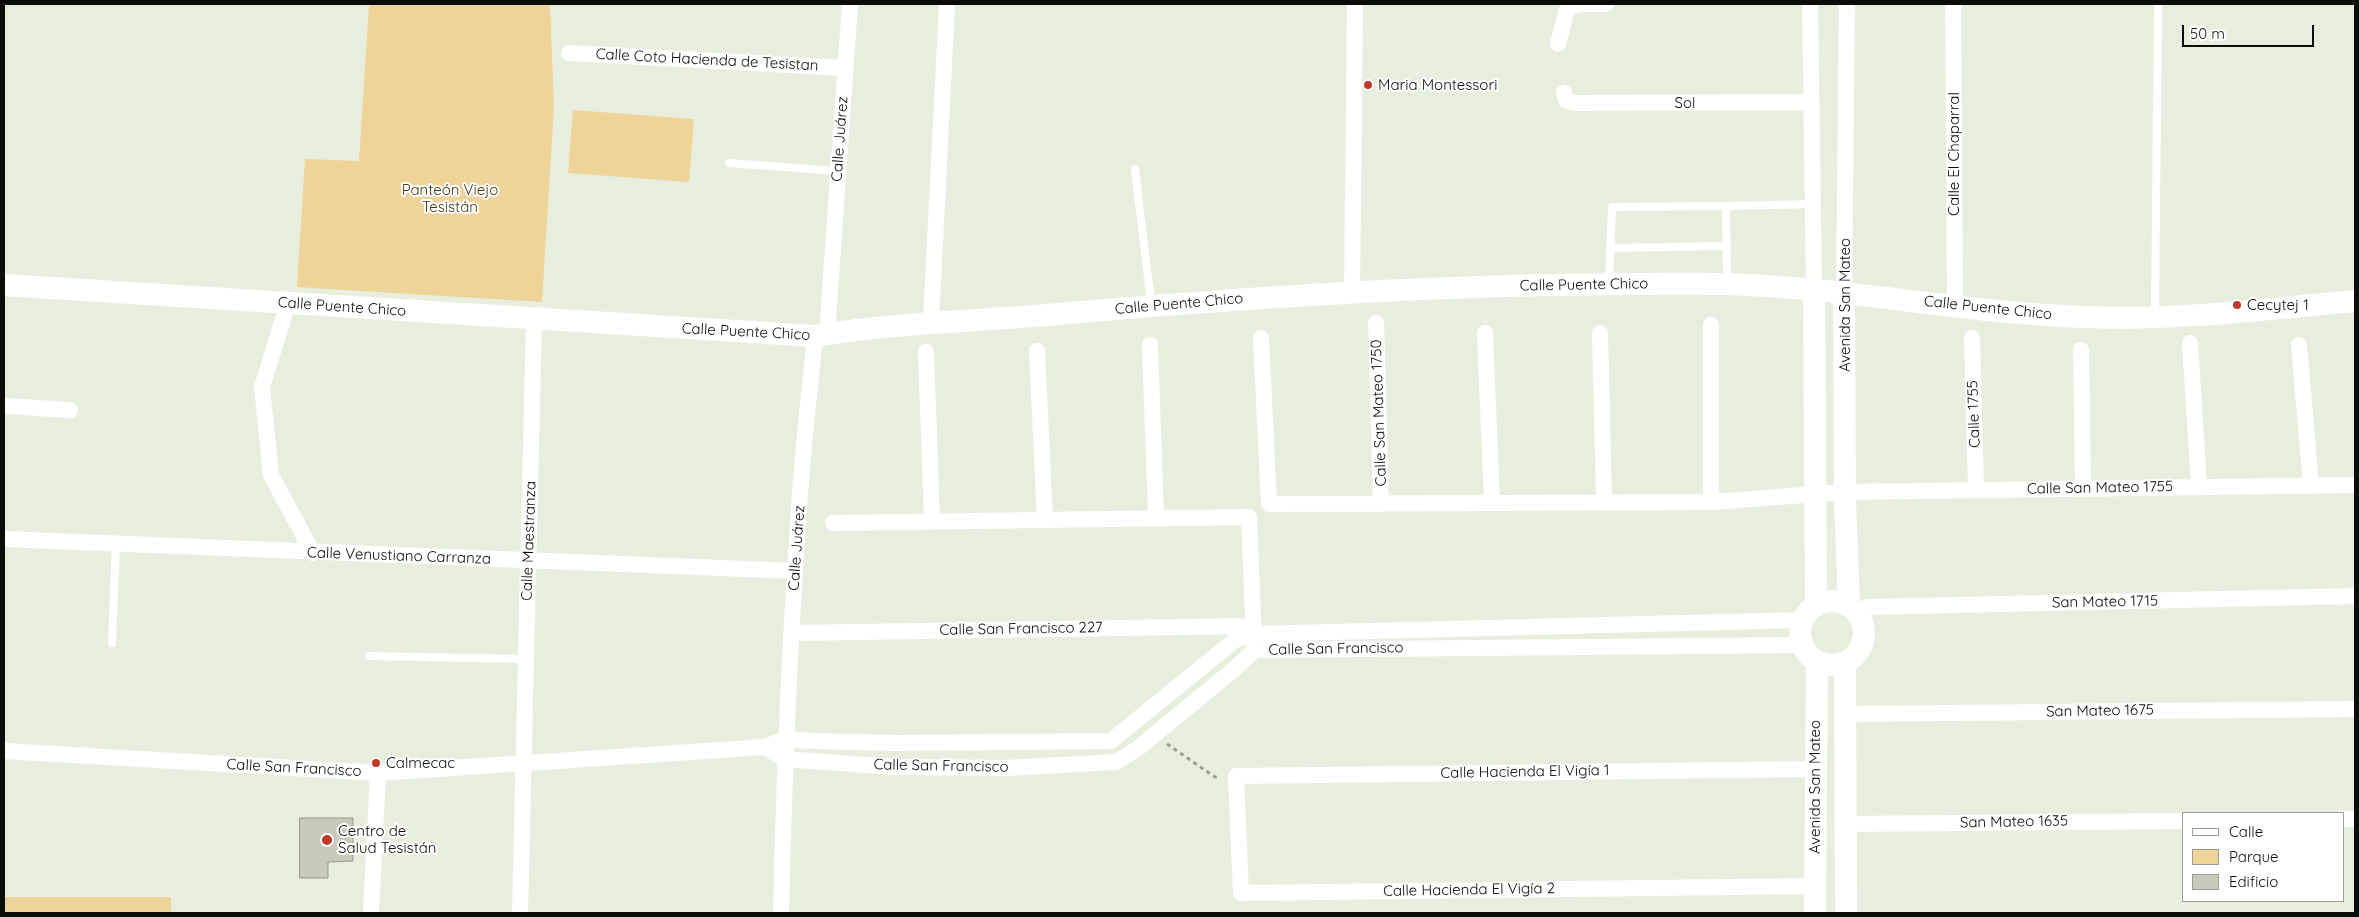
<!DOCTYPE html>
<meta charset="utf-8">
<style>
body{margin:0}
#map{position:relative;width:2359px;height:917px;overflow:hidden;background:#e7eede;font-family:Quicksand,sans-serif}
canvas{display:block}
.frame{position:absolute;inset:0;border:5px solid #0b0d08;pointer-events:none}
.legend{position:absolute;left:2182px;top:812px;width:162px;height:90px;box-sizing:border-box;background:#fff;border:1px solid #9d9e9c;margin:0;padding:6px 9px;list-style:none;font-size:15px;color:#0b0d08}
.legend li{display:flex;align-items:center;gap:10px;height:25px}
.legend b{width:25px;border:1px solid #9d9e9c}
.scale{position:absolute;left:2182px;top:25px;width:132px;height:22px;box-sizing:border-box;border:2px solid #0b0d08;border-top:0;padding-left:6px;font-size:15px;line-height:18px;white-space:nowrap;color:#0b0d08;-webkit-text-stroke:4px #fff;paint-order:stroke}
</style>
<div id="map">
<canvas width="2359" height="917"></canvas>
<div class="frame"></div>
<ul class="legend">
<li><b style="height:6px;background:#fff"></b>Calle</li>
<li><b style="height:14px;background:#eed498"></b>Parque</li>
<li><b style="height:14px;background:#cacaba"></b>Edificio</li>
</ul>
<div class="scale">50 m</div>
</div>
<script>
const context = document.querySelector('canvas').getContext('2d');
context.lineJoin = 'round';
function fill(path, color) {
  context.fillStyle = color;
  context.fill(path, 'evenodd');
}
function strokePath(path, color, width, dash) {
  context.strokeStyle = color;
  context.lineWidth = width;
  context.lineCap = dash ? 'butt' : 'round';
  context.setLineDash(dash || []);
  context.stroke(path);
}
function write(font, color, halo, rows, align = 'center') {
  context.font = font + ' Quicksand,sans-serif';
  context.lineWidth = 4;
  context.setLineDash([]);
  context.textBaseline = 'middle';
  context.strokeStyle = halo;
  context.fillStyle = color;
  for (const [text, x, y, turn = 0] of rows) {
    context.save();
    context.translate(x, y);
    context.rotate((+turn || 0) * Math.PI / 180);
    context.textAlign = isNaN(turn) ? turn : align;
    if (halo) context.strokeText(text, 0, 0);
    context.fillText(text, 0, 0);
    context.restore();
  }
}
const green = new Path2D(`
 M 369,4 L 550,4 L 554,107 L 542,302 L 297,287 L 305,159 L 359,161 Z
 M 573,110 L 694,119 L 689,182 L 568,173 Z
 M 4,897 L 171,897 L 171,913 L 4,913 Z`);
const building = new Path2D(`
 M 300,818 L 353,818 L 353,861 L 328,862 L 328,878 L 300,878 Z`);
const path = new Path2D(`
 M 1167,744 L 1215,777 L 1220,777`);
const lane = new Path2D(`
 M 729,163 L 838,171
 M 1135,169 L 1151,303
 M 1726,206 L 1813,204
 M 1611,248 L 1727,246
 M 1609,281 L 1612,207 L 1726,206 L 1727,282
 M 2155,316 L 2158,4
 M 112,643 L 116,544
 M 369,656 L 525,659`);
const street = new Path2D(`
 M 1810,4 L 1814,289
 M 1953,4 L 1955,305
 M 1558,44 L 1567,9 L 1578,4 L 1606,4
 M 569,53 L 845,68
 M 1564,93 L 1566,100 L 1574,103 L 1811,102
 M 1352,292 L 1355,4
 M 1844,292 L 1847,4
 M 288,303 L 262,387 L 271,475 L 313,553
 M 931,322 L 947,4
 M 1376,323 L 1381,504
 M 1711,325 L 1711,502
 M 1485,333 L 1492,503
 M 1600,333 L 1604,502
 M 827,334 L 850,4
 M 1261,338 L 1269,504 L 1711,502 L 1845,492 L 2355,485
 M 1972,338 L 1976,489
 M 2190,343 L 2199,487
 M 1150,345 L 1156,518
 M 2299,345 L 2311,485
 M 2081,350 L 2083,487
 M 1037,351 L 1045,520
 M 926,352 L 932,521
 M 4,406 L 70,410
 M 833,523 L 1249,517 L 1254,644
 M 4,539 L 795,571
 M 1855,612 L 1868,607 L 2355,596
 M 791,633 L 1252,626
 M 1846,714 L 2355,709
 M 765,747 L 784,759 L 896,767 L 1006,768 L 1116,762 L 1137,749 L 1232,671 L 1255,650 L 1802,645
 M 4,751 L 378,773 L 765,747 L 785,739 L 814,741 L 895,743 L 1111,741 L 1235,640 L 1252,634 L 1803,620
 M 1815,769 L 1236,776 L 1241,893 L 1815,886
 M 2343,819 L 2355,819
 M 1846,824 L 2183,821
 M 371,913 L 378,773
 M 520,913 L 534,319
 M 781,913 C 784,783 789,654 798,525 C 801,462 809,399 815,336`);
const secondary = new Path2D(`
 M 4,285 L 815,336 C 899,322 985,321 1070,313 C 1230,299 1390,288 1550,285 C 1610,284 1669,283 1729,284 C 1848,288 1965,313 2084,317 C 2175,321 2265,309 2355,301
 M 1814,289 L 1816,606
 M 1844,292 L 1845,501 L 1849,606
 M1800 633a32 32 0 1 1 64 0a32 32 0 1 1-64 0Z
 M 1845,663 L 1846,913
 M 1815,913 L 1817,661`);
const markers = [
 [1368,85,5,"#c33629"],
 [2237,305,5,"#c33629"],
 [376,763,5,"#c33629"],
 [327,840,6,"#c33629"]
];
const streetNames = [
 ["Calle Coto Hacienda de Tesistan",707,60,3],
 ["Sol",1685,103],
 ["Calle Juárez",840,139,-86],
 ["Calle El Chaparral",1954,154,-90],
 ["Calle Puente Chico",1584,285,-1],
 ["Calle Puente Chico",1179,304,-5],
 ["Avenida San Mateo",1845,305,-90],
 ["Calle Puente Chico",342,307,4],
 ["Calle Puente Chico",1988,308,6],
 ["Calle Puente Chico",746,332,3],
 ["Calle San Mateo 1750",1379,413,-92],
 ["Calle 1755",1974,414,-92],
 ["Calle San Mateo 1755",2100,488,-1],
 ["Calle Maestranza",529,541,-88],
 ["Calle Juárez",797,548,-86],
 ["Calle Venustiano Carranza",399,556,2],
 ["San Mateo 1715",2105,602,-1],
 ["Calle San Francisco 227",1021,629,-1],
 ["Calle San Francisco",1336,649,-1],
 ["San Mateo 1675",2100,711,-1],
 ["Calle San Francisco",941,766,1],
 ["Calle San Francisco",294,768,3],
 ["Calle Hacienda El Vigía 1",1525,772,-1],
 ["Avenida San Mateo",1815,787,-90],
 ["San Mateo 1635",2014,822,-1],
 ["Calle Hacienda El Vigía 2",1469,890,-1]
];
const poiNames = [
 ["Maria Montessori",1378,85],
 ["Cecytej 1",2247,305],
 ["Calmecac",386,763],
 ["Centro de",338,831],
 ["Salud Tesistán",338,848]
];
const parkNames = [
 ["Panteón Viejo",450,190],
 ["Tesistán",450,207]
];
fill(green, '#eed498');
fill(building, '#cacaba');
strokePath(building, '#99998a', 1);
strokePath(path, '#9a9f93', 3, [4, 4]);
strokePath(lane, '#fff', 8);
strokePath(street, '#fff', 16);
strokePath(secondary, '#fff', 22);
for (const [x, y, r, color] of markers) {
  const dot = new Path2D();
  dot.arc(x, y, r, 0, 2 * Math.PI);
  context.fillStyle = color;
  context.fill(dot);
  strokePath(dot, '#fff', 2);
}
write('15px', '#0b0d08', '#fff', streetNames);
write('15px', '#0b0d08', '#fff', poiNames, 'left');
write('15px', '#463714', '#fff', parkNames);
</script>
